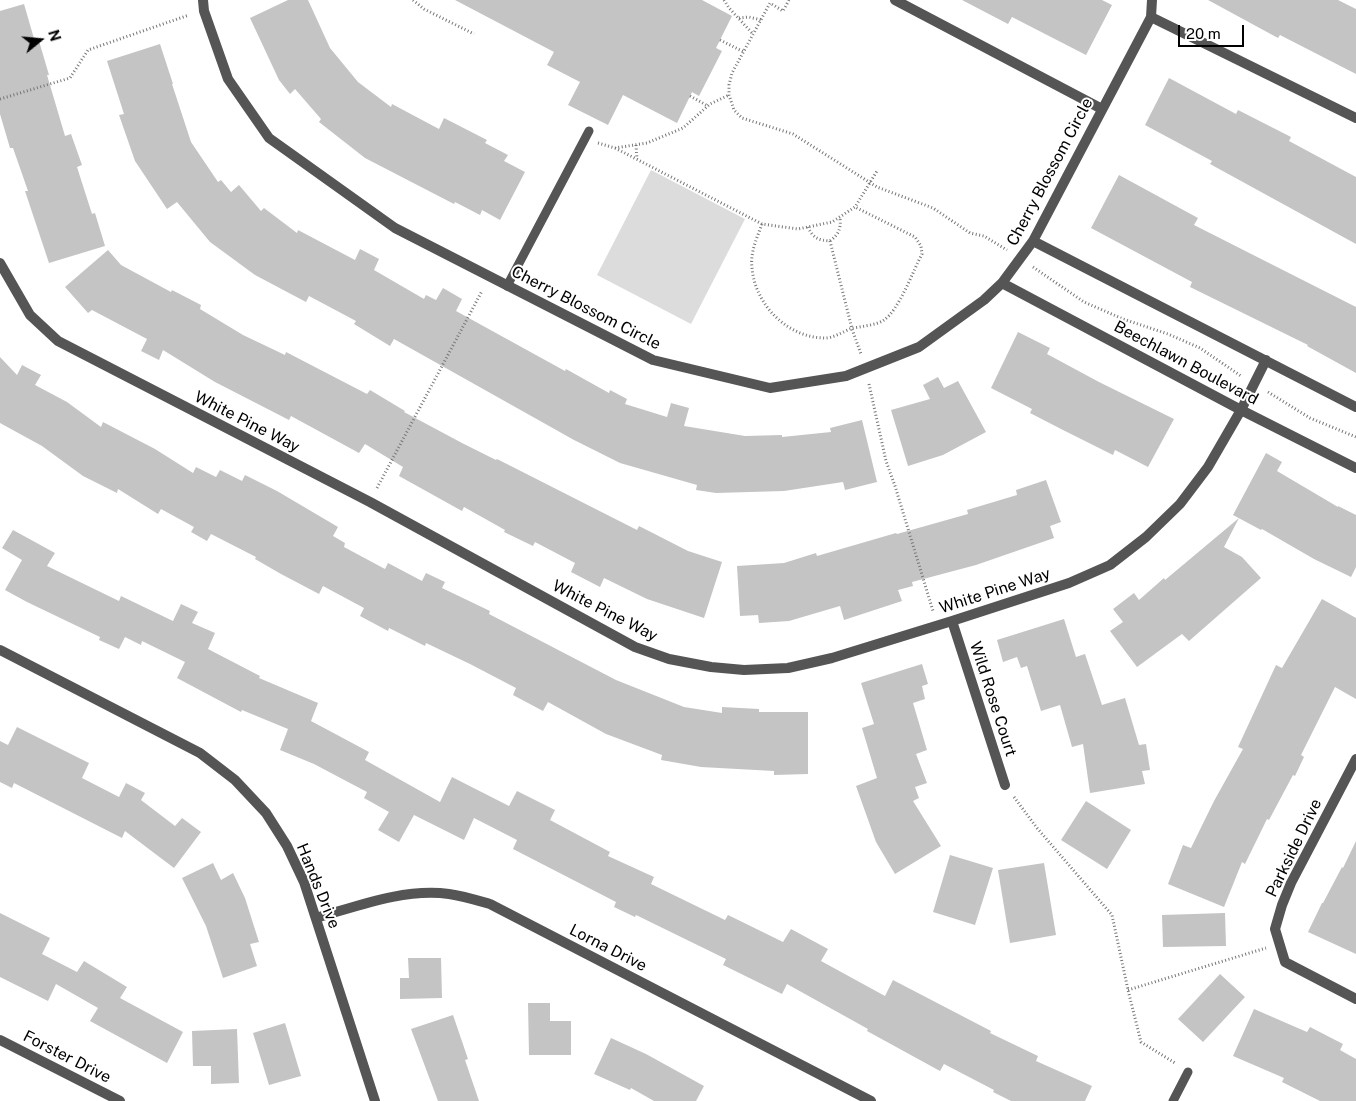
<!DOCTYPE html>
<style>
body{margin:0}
#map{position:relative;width:1356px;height:1101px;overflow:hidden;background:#fff;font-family:"Public Sans",sans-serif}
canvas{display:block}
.north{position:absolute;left:15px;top:15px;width:50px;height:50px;-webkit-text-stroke:4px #fff;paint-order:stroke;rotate:73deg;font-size:14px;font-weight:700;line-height:20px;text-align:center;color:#000}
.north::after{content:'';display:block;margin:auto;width:18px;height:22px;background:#000;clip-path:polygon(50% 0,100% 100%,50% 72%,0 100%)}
.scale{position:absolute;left:1178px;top:25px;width:66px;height:22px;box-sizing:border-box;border:2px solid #000;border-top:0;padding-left:6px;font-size:15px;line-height:18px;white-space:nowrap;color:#000;-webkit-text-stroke:4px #fff;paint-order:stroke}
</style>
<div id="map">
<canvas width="1356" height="1101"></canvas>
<div class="north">N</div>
<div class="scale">20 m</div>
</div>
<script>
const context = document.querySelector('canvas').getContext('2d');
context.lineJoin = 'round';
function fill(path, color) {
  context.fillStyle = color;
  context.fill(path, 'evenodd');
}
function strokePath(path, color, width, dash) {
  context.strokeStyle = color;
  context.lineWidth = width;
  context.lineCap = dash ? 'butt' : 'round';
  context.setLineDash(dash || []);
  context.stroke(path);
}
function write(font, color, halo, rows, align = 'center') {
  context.font = font + ' "Public Sans",sans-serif';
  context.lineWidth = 4;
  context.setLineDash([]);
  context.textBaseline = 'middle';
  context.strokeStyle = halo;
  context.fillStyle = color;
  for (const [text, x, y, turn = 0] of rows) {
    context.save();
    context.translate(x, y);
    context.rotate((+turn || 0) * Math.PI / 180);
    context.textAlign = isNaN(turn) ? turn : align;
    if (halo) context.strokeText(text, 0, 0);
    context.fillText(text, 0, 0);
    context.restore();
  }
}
const green = new Path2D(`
 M 651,170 L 745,219 L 691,324 L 597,275 Z`);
const building = new Path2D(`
 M 288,0 L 308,0 L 330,48 L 358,82 L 391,107 L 392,104 L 439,129 L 444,118 L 487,140 L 485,143 L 508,155 L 504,161 L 525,172 L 500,220 L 482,210 L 480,215 L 455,202 L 454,204 L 365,158 L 319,122 L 321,119 L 295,89 L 290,94 L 279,80 L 250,18 Z
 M 455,0 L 702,0 L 732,16 L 716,48 L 722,51 L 699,96 L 692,92 L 677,123 L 623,95 L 608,125 L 568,105 L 580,82 L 547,65 L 554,52 Z
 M 962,0 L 1102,0 L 1112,5 L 1086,55 L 1012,17 L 1008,24 Z
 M 1208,0 L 1338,0 L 1356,9 L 1356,74 L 1280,35 L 1278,38 Z
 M 24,4 L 35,42 L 39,41 L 49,75 L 47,75 L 65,136 L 71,134 L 82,165 L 77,167 L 92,214 L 95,213 L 105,246 L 49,263 L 25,191 L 28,191 L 13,148 L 10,148 L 0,114 L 0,11 Z
 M 160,44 L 173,84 L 172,84 L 191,142 L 218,182 L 221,180 L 231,192 L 239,185 L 261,211 L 264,208 L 297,233 L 298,230 L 355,260 L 360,249 L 379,259 L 374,270 L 424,299 L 426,295 L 436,300 L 443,288 L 462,299 L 456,311 L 565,371 L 566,369 L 609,393 L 610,390 L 627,399 L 625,404 L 667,417 L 671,403 L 689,408 L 684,426 L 745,436 L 782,435 L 782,437 L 831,432 L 830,428 L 862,420 L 877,482 L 845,490 L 843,482 L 784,491 L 716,493 L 696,490 L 697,485 L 620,463 L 574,440 L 394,339 L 390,346 L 354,324 L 356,321 L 309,296 L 306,302 L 255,275 L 210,242 L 177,202 L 167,209 L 135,161 L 119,115 L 124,114 L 107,61 Z
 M 1169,78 L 1236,114 L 1238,110 L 1291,137 L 1289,141 L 1356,177 L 1356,244 L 1210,164 L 1212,161 L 1145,125 Z
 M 1119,175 L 1198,218 L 1194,225 L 1356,307 L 1356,373 L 1307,346 L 1308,345 L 1190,287 L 1192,282 L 1091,228 Z
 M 108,250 L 121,265 L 171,292 L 172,290 L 201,305 L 200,309 L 243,335 L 285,355 L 286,352 L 367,394 L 370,390 L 405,411 L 404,412 L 462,443 L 496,460 L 497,459 L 637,530 L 639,526 L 688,551 L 722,562 L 704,618 L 647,599 L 604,578 L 600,587 L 571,572 L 575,563 L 535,542 L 533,546 L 504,532 L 505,530 L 464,507 L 462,511 L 399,476 L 403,467 L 365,444 L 359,453 L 291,416 L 289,420 L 215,382 L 163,350 L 159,360 L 141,351 L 147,339 L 92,310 L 88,313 L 65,287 Z
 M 1018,332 L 1050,348 L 1047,354 L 1099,382 L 1174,419 L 1148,467 L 1115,450 L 1113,455 L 1063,430 L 1030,413 L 1032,409 L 991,388 Z
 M 0,357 L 17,375 L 22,365 L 41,375 L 35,385 L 67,402 L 101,427 L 103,422 L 155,449 L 193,473 L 196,467 L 216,477 L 220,470 L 242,481 L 245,475 L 277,491 L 338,527 L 333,536 L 345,543 L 344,547 L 385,569 L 388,563 L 422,581 L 426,573 L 445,582 L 442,588 L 490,611 L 489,614 L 616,680 L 684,707 L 722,713 L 722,707 L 759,709 L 759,712 L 808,712 L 808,774 L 774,775 L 774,771 L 701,767 L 661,760 L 662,755 L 606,734 L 548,702 L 543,711 L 513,695 L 516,688 L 470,664 L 426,643 L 425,646 L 389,628 L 388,631 L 360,616 L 364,608 L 323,586 L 319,594 L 281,574 L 255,559 L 256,557 L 211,534 L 207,541 L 191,532 L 194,527 L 161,509 L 158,514 L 118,489 L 117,493 L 83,476 L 42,446 L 0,423 Z
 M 938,377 L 944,388 L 958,381 L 986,432 L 943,455 L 908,466 L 891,410 L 930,399 L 923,385 Z
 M 1266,453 L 1282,462 L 1277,471 L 1338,507 L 1338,506 L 1356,515 L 1356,567 L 1351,577 L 1314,559 L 1262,529 L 1261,530 L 1233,515 Z
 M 1046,480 L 1061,522 L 1050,526 L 1054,538 L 976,565 L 912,582 L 913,586 L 898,590 L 902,601 L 844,620 L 840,606 L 789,621 L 759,623 L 758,615 L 740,616 L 737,566 L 784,563 L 816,553 L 817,556 L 896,533 L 897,534 L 968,514 L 967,510 L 1017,495 L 1016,490 Z
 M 1239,518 L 1224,547 L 1242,557 L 1261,578 L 1189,641 L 1182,634 L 1137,667 L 1110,631 L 1123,622 L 1113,609 L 1134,593 L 1139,600 L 1164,578 L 1165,580 Z
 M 13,530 L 55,553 L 47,566 L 119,601 L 121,596 L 173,621 L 181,604 L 198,612 L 192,623 L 215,633 L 208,649 L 260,676 L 259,678 L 318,703 L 311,721 L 369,752 L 365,760 L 440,802 L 452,777 L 509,806 L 517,791 L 555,810 L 550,820 L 610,852 L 608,856 L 654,877 L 651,884 L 725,920 L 728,915 L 783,942 L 791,929 L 828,949 L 821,961 L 885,996 L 893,980 L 991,1031 L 990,1033 L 1038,1056 L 1036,1061 L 1092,1086 L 1085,1101 L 1011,1101 L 993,1092 L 994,1090 L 944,1064 L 940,1071 L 867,1031 L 868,1029 L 787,984 L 782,994 L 723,965 L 726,959 L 636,915 L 635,917 L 614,907 L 616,902 L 513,849 L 517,840 L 474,818 L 464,840 L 414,815 L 399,842 L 378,830 L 389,812 L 364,798 L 367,792 L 314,764 L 280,750 L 288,729 L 242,710 L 241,712 L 177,678 L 185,662 L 142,641 L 141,645 L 125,637 L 119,649 L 99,640 L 100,637 L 27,602 L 5,590 L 22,560 L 2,548 Z
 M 1322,599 L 1356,618 L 1356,699 L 1335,687 L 1301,755 L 1304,757 L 1295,776 L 1293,775 L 1269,820 L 1267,819 L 1245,864 L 1242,862 L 1224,907 L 1168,884 L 1183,845 L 1191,848 L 1214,801 L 1243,749 L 1238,747 L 1276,665 L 1282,668 Z
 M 1064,619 L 1076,657 L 1085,654 L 1102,705 L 1125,698 L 1139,745 L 1146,744 L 1150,770 L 1142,771 L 1145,784 L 1090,793 L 1083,744 L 1072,747 L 1060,705 L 1041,711 L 1027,666 L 1021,668 L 1017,657 L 1003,662 L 997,640 Z
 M 922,664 L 928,684 L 922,686 L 925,699 L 913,703 L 927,750 L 916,754 L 927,783 L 915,787 L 919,798 L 913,801 L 941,846 L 895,874 L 876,842 L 856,786 L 877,778 L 862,728 L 874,724 L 861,683 Z
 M 17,727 L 89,763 L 82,778 L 119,797 L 126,783 L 145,793 L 141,800 L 175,826 L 182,818 L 201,832 L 174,868 L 125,831 L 122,838 L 14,783 L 12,788 L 0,782 L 0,741 L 8,745 Z
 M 1086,801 L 1131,830 L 1107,869 L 1061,840 Z
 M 1356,841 L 1356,954 L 1308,932 L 1322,903 L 1323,903 L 1342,867 L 1343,868 Z
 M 950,855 L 993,868 L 975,925 L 933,912 Z
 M 213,863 L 221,880 L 233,873 L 245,898 L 259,942 L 250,944 L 257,966 L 223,978 L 206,926 L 182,878 Z
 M 1044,863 L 1056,935 L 1010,943 L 998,870 Z
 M 0,913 L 50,938 L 42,954 L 77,972 L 84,961 L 127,987 L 120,998 L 183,1032 L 167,1063 L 90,1021 L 98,1008 L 56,984 L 48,1001 L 0,977 Z
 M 1225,913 L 1226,946 L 1163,947 L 1162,915 Z
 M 408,958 L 441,958 L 442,998 L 400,999 L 400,978 L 409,978 Z
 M 1220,974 L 1245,997 L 1203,1042 L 1178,1019 Z
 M 528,1003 L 550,1003 L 550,1021 L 571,1021 L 571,1055 L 529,1055 Z
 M 1254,1009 L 1307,1032 L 1310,1027 L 1343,1044 L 1340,1050 L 1356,1059 L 1356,1101 L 1320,1101 L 1282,1082 L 1284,1078 L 1233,1056 Z
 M 453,1015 L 468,1059 L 465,1060 L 479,1101 L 438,1101 L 411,1029 Z
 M 285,1023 L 301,1076 L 269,1085 L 253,1033 Z
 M 237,1029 L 239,1083 L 211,1084 L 211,1066 L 193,1066 L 192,1031 Z
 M 611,1038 L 646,1054 L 704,1086 L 696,1101 L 654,1101 L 631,1088 L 630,1090 L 594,1074 Z`);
const path = new Path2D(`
 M 413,0 L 424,9 L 474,34
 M 724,0 L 729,8 L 753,34
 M 789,0 L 783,11 L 770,3 L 732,73 L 729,85 L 729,95 L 734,110 L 742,118 L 793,134 L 877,187 L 933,208 L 970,233 L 984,236 L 1007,250
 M 739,18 L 749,17 L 761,20
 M 720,40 L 744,52
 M 690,96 L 708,106
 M 0,99 L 70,78 L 88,50 L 189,15
 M 598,143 L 615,148 L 647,143 L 683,128 L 710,104 L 729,95
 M 636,145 L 637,159
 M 615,148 L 762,224 L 798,229 L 832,222 L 855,207 L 877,171
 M 762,224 C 757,238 750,252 752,268 C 755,305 788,338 825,338 C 833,338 843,332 850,329 C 860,326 875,326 884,320 C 899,310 913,271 922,254 L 921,246 L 915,237 L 855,207
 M 808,227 C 813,238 818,240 830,241 C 839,234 841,229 840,217
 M 830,241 L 852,329 L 861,354
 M 1033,267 L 1084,302 L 1123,319 L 1168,334 L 1200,348 L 1241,376
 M 869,384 L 886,461 L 895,486 L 933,611
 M 1268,392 L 1310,418 L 1356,437
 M 377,488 L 482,291
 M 1014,797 L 1037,828 L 1112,915 L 1128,990 L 1141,1042 L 1175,1063
 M 1128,990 L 1266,948`);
const lane = new Path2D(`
 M 507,286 L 589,131
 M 1173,1101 L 1188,1072`);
const street = new Path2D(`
 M 203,0 L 204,11 L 228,79 L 269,138 L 395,228 L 653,360 L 770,388 L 846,376 L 919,347 L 984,300 L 1002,283 L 1033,241 L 1151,17 L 1152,0
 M 895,0 L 1102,109
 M 1151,17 L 1356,118
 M 1033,241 L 1356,407
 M 0,263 L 30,315 L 58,341 L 370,502 L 635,647 L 669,659 L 711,667 L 744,670 L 788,668 L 832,658 L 952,621 L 1069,583 L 1110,565 L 1146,537 L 1180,504 L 1208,467 L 1241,410 L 1266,360
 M 1002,283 L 1241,410 L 1356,468
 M 952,621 L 1005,785
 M 0,650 L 200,753 L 235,780 L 266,813 L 287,846 L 304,882 L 375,1101
 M 1356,759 L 1291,883 L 1282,905 L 1275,929 L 1285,962 L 1356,999
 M 316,918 C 358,906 404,888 449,894 C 463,896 476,900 490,904 L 871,1101
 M 0,1040 L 120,1101`);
const streetNames = [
 ["Cherry Blossom Circle",1050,172,-62],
 ["Cherry Blossom Circle",586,308,27],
 ["Beechlawn Boulevard",1186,363,28],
 ["White Pine Way",247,422,27],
 ["White Pine Way",995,591,-18],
 ["White Pine Way",605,611,27],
 ["Wild Rose Court",993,699,72],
 ["Parkside Drive",1294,848,-64],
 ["Hands Drive",318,886,68],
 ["Lorna Drive",608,948,27],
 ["Forster Drive",67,1057,27]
];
fill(green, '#dcdcdc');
fill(building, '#c4c4c4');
strokePath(path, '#777', 3, [1, 2.5]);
strokePath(lane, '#555', 9);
strokePath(street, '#555', 10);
write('16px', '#000', '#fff', streetNames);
</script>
